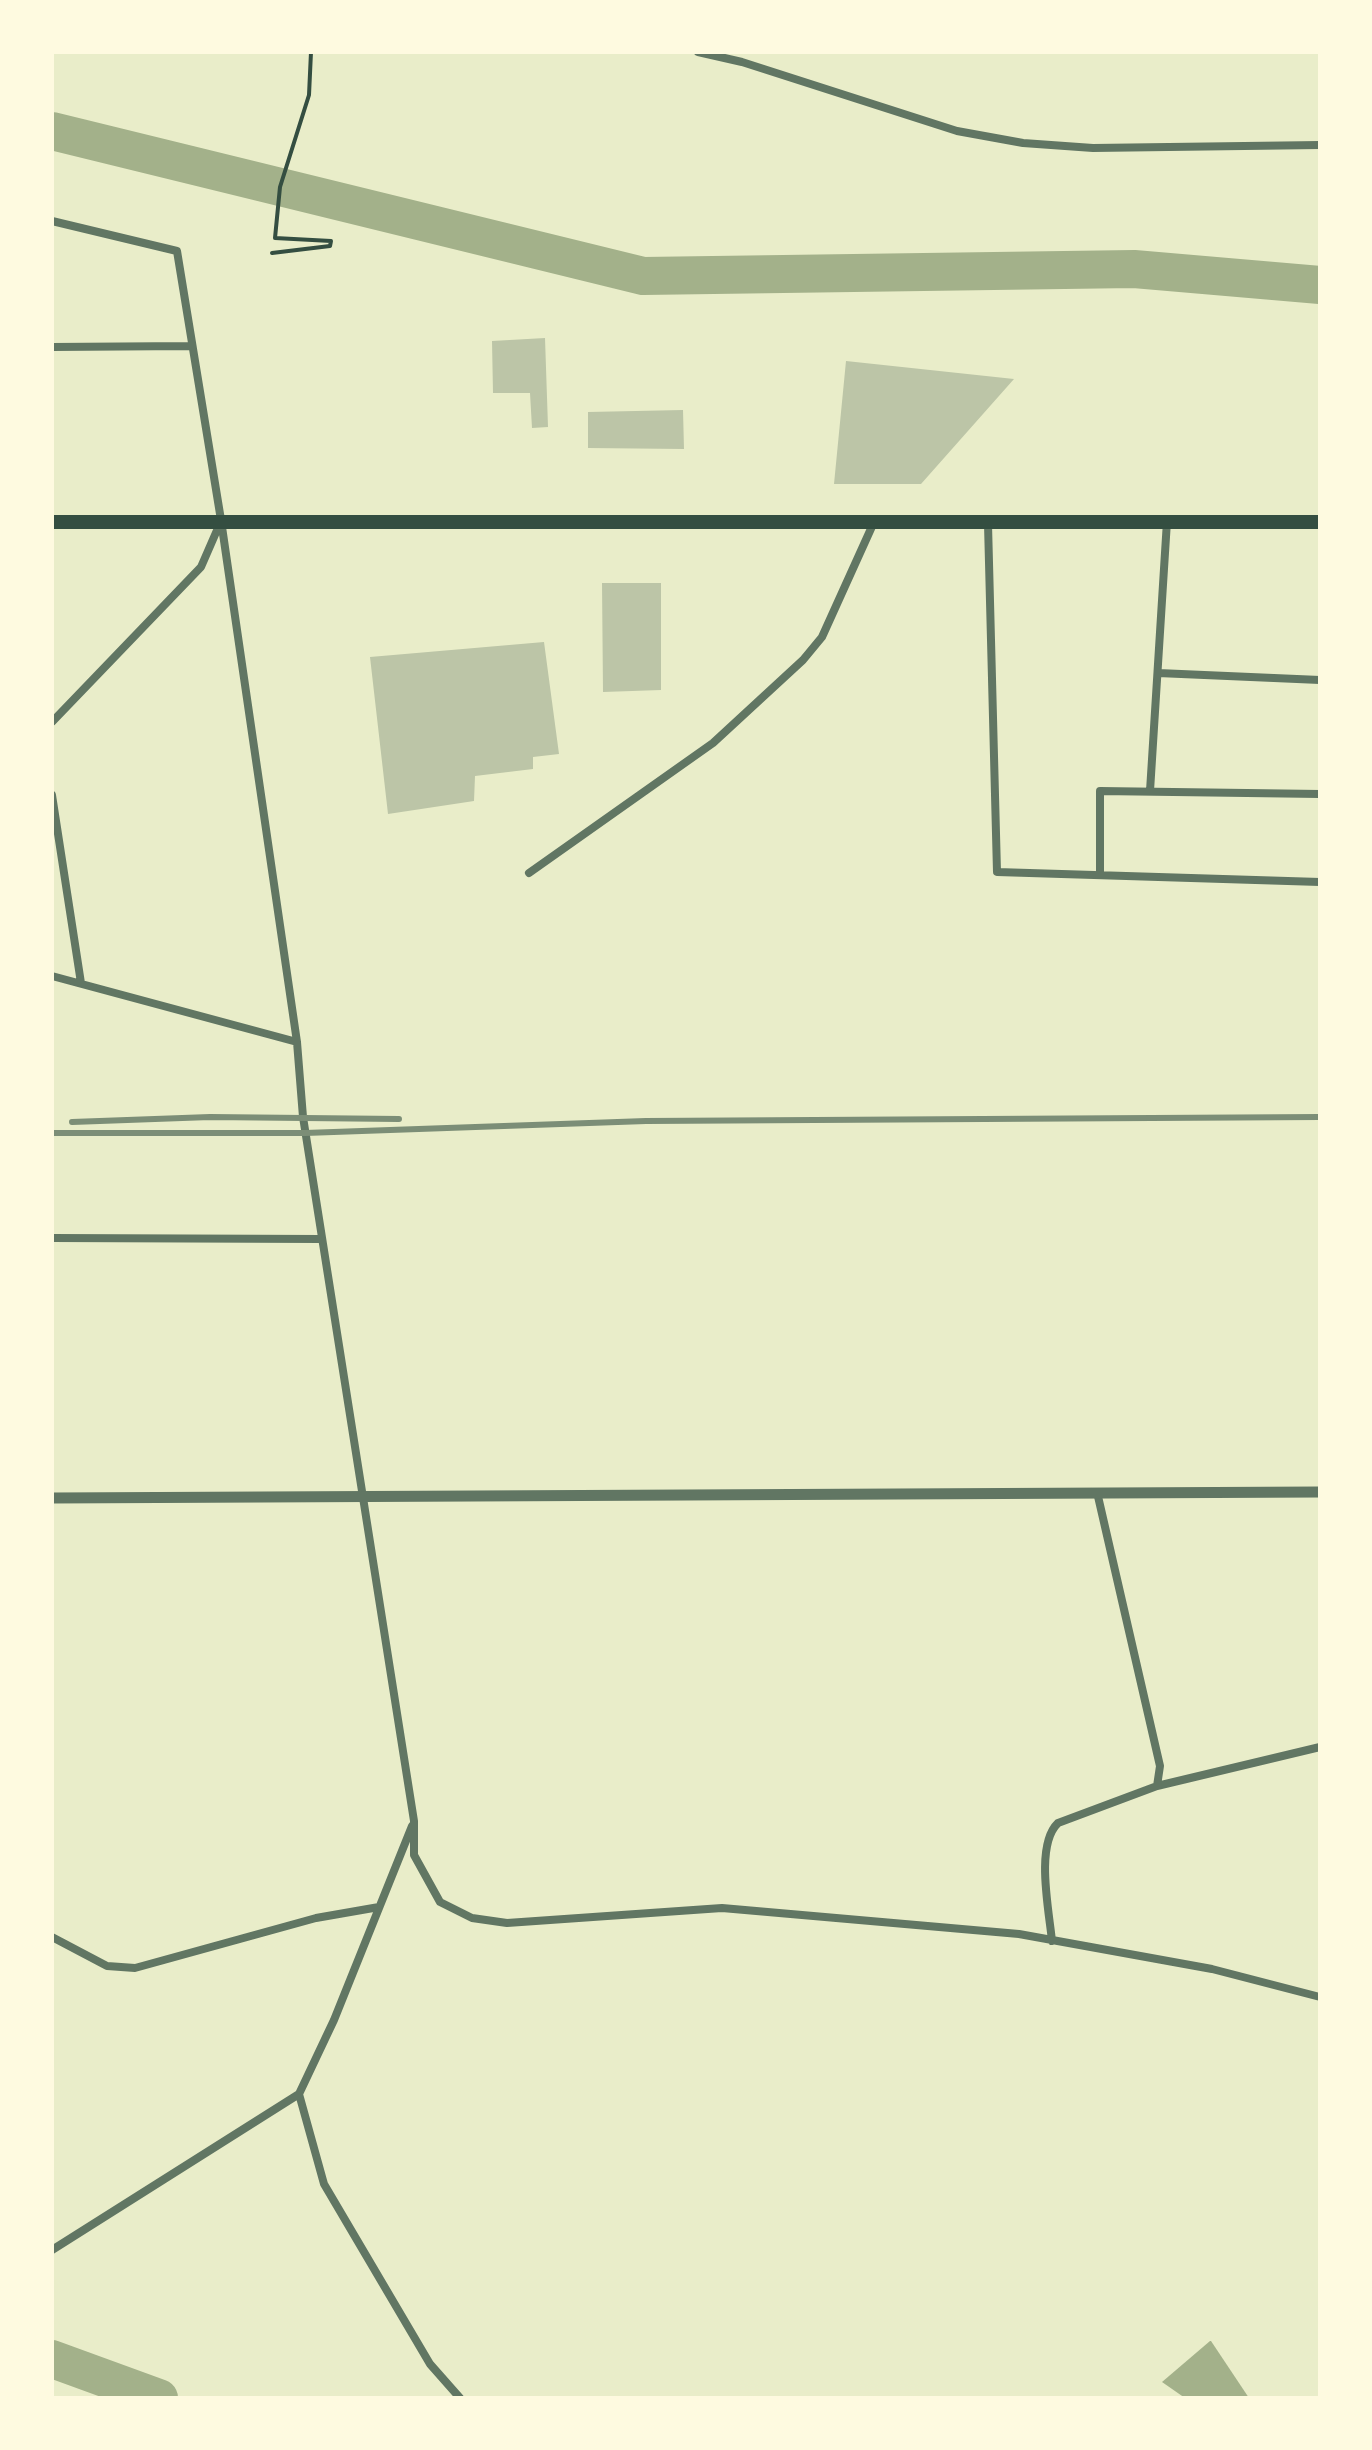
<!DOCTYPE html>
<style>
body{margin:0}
#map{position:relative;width:1372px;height:2450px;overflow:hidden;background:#e9edc9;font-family:"Work Sans",sans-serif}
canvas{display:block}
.frame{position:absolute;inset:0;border:54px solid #fefae0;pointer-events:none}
</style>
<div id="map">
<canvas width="1372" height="2450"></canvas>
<div class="frame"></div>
</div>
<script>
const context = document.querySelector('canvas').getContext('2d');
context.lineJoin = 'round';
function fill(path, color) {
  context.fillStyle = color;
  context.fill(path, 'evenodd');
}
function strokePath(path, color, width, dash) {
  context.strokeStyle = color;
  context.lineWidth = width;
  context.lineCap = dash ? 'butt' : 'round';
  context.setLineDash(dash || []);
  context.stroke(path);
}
const water = new Path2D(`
 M 1210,2341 L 1211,2341 L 1249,2398 L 1185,2398 L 1162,2382 Z`);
const river = new Path2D(`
 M 52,131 L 643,276 L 1134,269 L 1320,285
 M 52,2359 L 159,2398`);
const building = new Path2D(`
 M 545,338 L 548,427 L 532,428 L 530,393 L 493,393 L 492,341 Z
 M 846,361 L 1014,379 L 921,484 L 834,484 Z
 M 683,410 L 684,449 L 588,448 L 588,412 Z
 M 602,583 L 661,583 L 661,690 L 603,692 Z
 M 544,642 L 559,754 L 533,757 L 533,769 L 475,776 L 474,801 L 388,814 L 370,657 Z`);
const path = new Path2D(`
 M 272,253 L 330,246 L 331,241 L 275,238 L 280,187 L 309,95 L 311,52`);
const minor = new Path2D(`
 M 698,52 L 742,62 L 957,131 L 1023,143 L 1093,148 L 1320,145
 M 52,221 L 177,251 L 221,520 L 297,1042 L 303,1117 L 414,1821 L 414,1855 L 440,1902 L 472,1918 L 507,1923 L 722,1908 L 1019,1934 L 1212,1969 L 1320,1997
 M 52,347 L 190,346
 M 988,524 L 997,872 L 1320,882
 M 1158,673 L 1320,680
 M 52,722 L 201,567 L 221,521
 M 1150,791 L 1167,521
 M 52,795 L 81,983
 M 529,873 L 713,743 L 803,660 L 822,637 L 874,522
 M 1100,875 L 1100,791 L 1320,794
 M 52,976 L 297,1042
 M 52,1238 L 321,1239
 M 1097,1492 L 1160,1766 L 1157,1786
 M 52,1937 L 107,1966 L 135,1968 L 316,1918 L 379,1907
 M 1052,1941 C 1049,1910 1035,1845 1058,1823 L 1157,1786 L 1320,1747
 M 299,2094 L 324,2184 L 430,2364 L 460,2398
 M 52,2250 L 299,2094 L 334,2020 L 412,1826`);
const tertiary = new Path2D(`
 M 52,1498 L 1320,1492`);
const primary = new Path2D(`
 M 52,522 L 1320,522`);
const rail = new Path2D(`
 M 72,1122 L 210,1117 L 399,1119
 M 52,1133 L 305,1133 L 646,1121 L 1320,1117`);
fill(water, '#a3b18a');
strokePath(river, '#a3b18a', 38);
fill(building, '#bcc5a7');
strokePath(path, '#344e41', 4);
strokePath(minor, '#617663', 8);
strokePath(tertiary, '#617663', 11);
strokePath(primary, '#344e41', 14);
strokePath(rail, '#7c8e77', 6);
</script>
